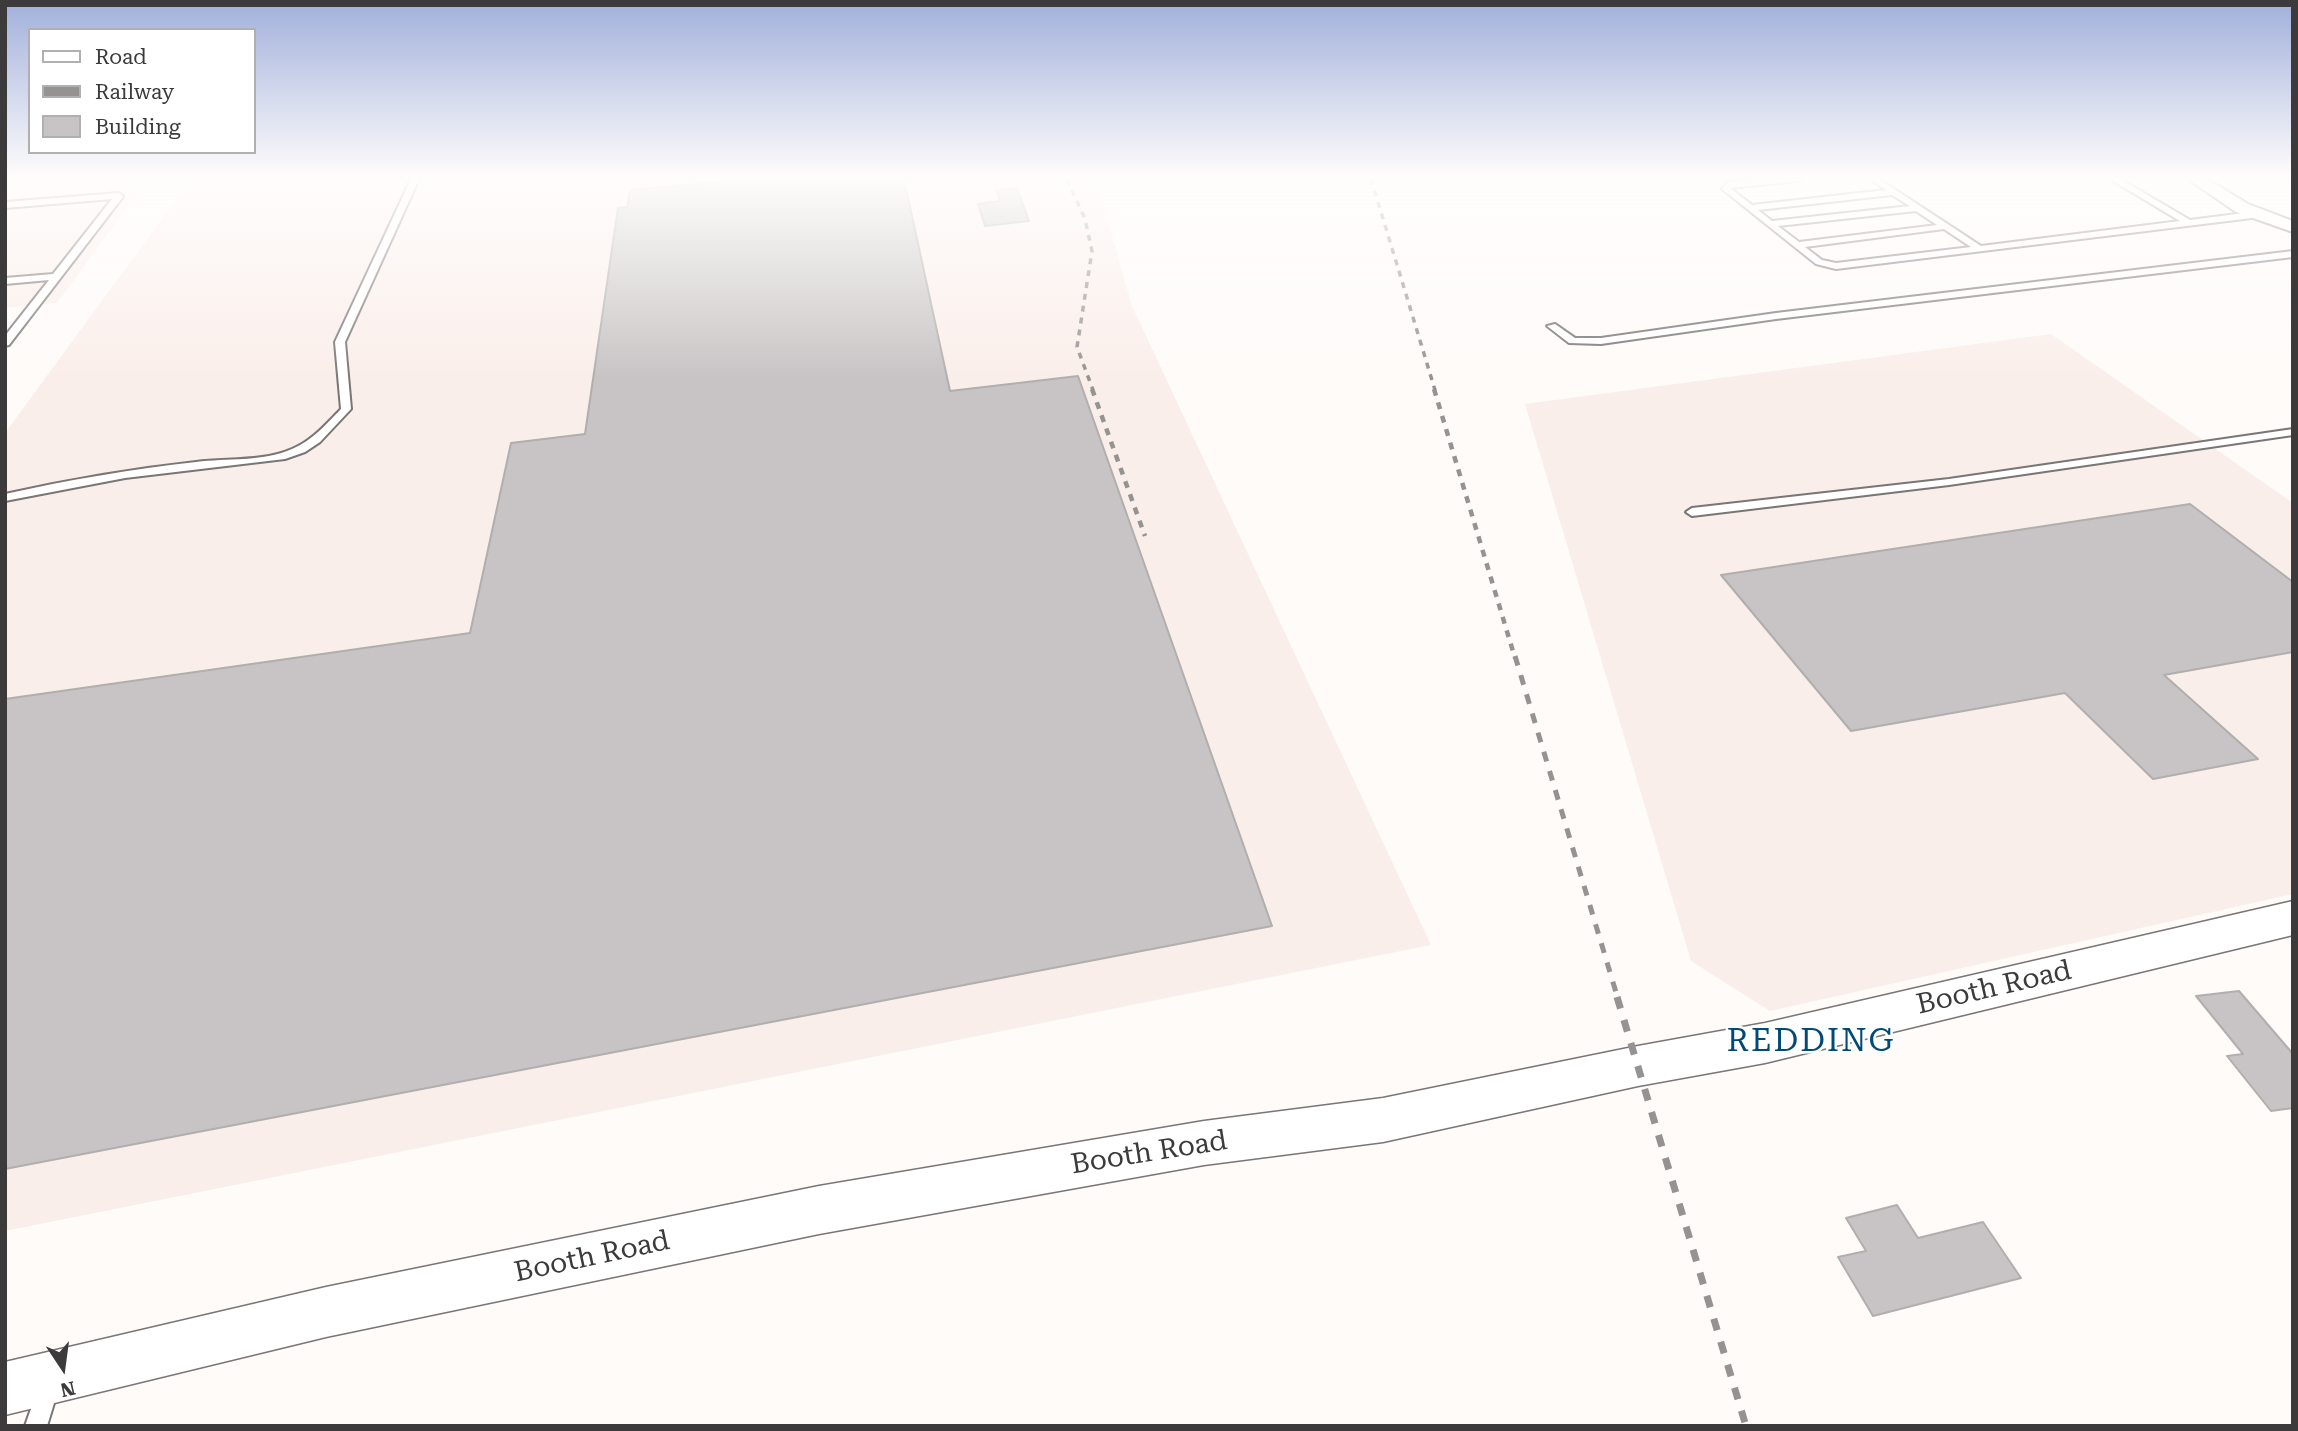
<!DOCTYPE html>
<style>
body{margin:0}
#map{position:relative;width:2298px;height:1431px;overflow:hidden;background:#fefbf9;font-family:"Roboto Serif",serif}
canvas{display:block}
.frame{position:absolute;inset:0;border:7px solid #3c3a3a;pointer-events:none}
.legend{position:absolute;left:28px;top:28px;width:228px;height:126px;box-sizing:border-box;background:#fff;border:2px solid #b1b0b0;margin:0;padding:9px 12px;list-style:none;font-size:21px;color:#3c3a3a}
.legend li{display:flex;align-items:center;gap:14px;height:35px}
.legend b{width:35px;border:2px solid #b1b0b0}
.north{position:absolute;left:28px;top:1333px;width:70px;height:70px;-webkit-text-stroke:5px #fff;paint-order:stroke;rotate:167deg;font-size:19px;font-weight:700;line-height:28px;text-align:center;color:#3c3a3a}
.north::after{content:'';display:block;margin:auto;width:24px;height:32px;background:#3c3a3a;clip-path:polygon(50% 0,100% 100%,50% 72%,0 100%)}
</style>
<div id="map">
<canvas width="2298" height="1431"></canvas>
<div class="frame"></div>
<ul class="legend">
<li><b style="height:9px;background:#fff"></b>Road</li>
<li><b style="height:9px;background:#959392"></b>Railway</li>
<li><b style="height:19px;background:#c8c4c5"></b>Building</li>
</ul>
<div class="north">N</div>
</div>
<script>
const context = document.querySelector('canvas').getContext('2d');
context.lineJoin = 'round';
function fill(path, color) {
  context.fillStyle = color;
  context.fill(path, 'evenodd');
}
function strokePath(path, color, width, dash) {
  context.strokeStyle = color;
  context.lineWidth = width;
  context.lineCap = dash ? 'butt' : 'round';
  context.setLineDash(dash || []);
  context.stroke(path);
}
function write(font, color, halo, rows, align = 'center') {
  context.font = font + ' "Roboto Serif",serif';
  context.lineWidth = 5;
  context.setLineDash([]);
  context.textBaseline = 'middle';
  context.strokeStyle = halo;
  context.fillStyle = color;
  for (const [text, x, y, turn = 0] of rows) {
    context.save();
    context.translate(x, y);
    context.rotate((+turn || 0) * Math.PI / 180);
    context.textAlign = isNaN(turn) ? turn : align;
    if (halo) context.strokeText(text, 0, 0);
    context.fillText(text, 0, 0);
    context.restore();
  }
}
const built = new Path2D(`
 M 5,179 L 143,179 L 140,184 L 144,185 L 57,303 L 5,308 Z
 M 191,179 L 1096,179 L 1132,306 L 1431,945 L 5,1231 L 5,433 Z
 M 2051,334 L 2293,503 L 2293,894 L 1770,1011 L 1691,961 L 1525,404 Z`);
const building = new Path2D(`
 M 755,179 L 904,179 L 950,391 L 1078,376 L 1272,926 L 5,1169 L 5,699 L 470,633 L 511,443 L 585,434 L 618,208 L 627,207 L 630,190 Z
 M 1017,188 L 1029,221 L 985,226 L 978,204 L 1000,201 L 996,190 Z
 M 2190,504 L 2293,582 L 2293,652 L 2164,675 L 2258,759 L 2153,779 L 2065,693 L 1851,731 L 1721,575 Z
 M 2239,991 L 2293,1054 L 2293,1108 L 2271,1111 L 2227,1056 L 2243,1054 L 2196,996 Z
 M 1897,1205 L 1918,1238 L 1983,1222 L 2021,1278 L 1873,1316 L 1838,1257 L 1866,1251 L 1846,1218 Z`);
const service = new Path2D(`
 M 411,179 L 419,179 L 345,342 L 351,409 L 320,442 L 305,452 L 285,459 L 125,478 L 5,501 L 5,494 C 68,480 132,469 196,462 C 227,458 262,462 292,449 C 312,441 326,424 341,409 L 335,342 Z
 M 1770,179 L 1802,179 L 1798,181 L 1730,188 L 1752,205 L 1886,190 L 1870,179 L 1879,179 L 1981,246 L 2180,221 L 2110,179 L 2120,179 L 2190,220 L 2252,212 L 2256,215 L 2252,218 L 1836,269 L 1816,264 L 1722,189 L 1728,182 ZM 1892,195 L 1910,206 L 1772,221 L 1758,210 ZM 1916,211 L 1937,225 L 1799,242 L 1778,226 ZM 1944,229 L 1971,247 L 1836,263 L 1822,260 L 1805,247 Z
 M 119,193 L 123,196 L 122,198 L 9,345 L 5,346 L 5,336 L 49,280 L 5,284 L 5,278 L 53,274 L 112,199 L 5,208 L 5,202 Z
 M 2293,251 L 2293,257 L 1776,319 L 1601,344 L 1569,343 L 1547,326 L 1555,324 L 1575,338 L 1601,338 L 1776,313 Z
 M 2293,429 L 2293,435 L 1949,485 L 1692,516 L 1686,512 L 1692,508 L 1949,479 Z
 M 47,1379 L 54,1383 L 58,1390 L 47,1426 L 25,1426 L 40,1383 Z`);
const minor = new Path2D(`
 M 2188,179 L 2207,179 L 2248,204 L 2293,221 L 2293,232 L 2236,212 Z`);
const tertiary = new Path2D(`
 M 2293,901 L 2293,935 L 1765,1063 L 1638,1086 L 1383,1142 L 1204,1165 L 819,1234 L 326,1337 L 5,1415 L 5,1362 L 326,1287 L 819,1186 L 1204,1121 L 1383,1098 L 1638,1046 L 1765,1023 Z`);
const railFar3 = new Path2D(`
 M 1067,179 L 1085,219 L 1092,251 L 1077,347 L 1093,390
 M 1371,179 L 1435,390`);
const railFar2 = new Path2D(`
 M 1092,389 L 1145,536
 M 1434,389 L 1515,658`);
const railFar1 = new Path2D(`
 M 1515,656 L 1618,999`);
const rail = new Path2D(`
 M 1617,997 L 1746,1426`);
const nearStreetnames = [
 ["Booth Road",1994,988,-13],
 ["Booth Road",1149,1153,-9],
 ["Booth Road",592,1257,-12]
];
const nearNeighbourhoodnames = [
 ["REDDING",1811,1042]
];
fill(built, '#faeeea');
fill(building, '#c8c4c5');
strokePath(building, '#b1aeae', 2);
strokePath(service, '#797675', 4);
strokePath(minor, '#797675', 4);
strokePath(tertiary, '#797675', 3);
fill(service, '#fff');
fill(minor, '#fff');
fill(tertiary, '#fff');
strokePath(railFar3, '#959392', 3.5, [6, 6]);
strokePath(railFar2, '#959392', 4.5, [7, 7]);
strokePath(railFar1, '#959392', 5, [10, 10]);
strokePath(rail, '#959392', 7, [12, 12]);
const sky = context.createLinearGradient(0, 0, 0, 379);
sky.addColorStop(0, '#a1b0db');
sky.addColorStop(0.47, '#fffdfc');
sky.addColorStop(1, '#fffdfc00');
context.fillStyle = sky;
context.fillRect(0, 0, 2298, 379);
write('28px', '#3c3a3a', '#fff', nearStreetnames);
context.letterSpacing = '2px';
write('32px', '#014a78', '#fff', nearNeighbourhoodnames);
context.letterSpacing = '0px';
</script>
